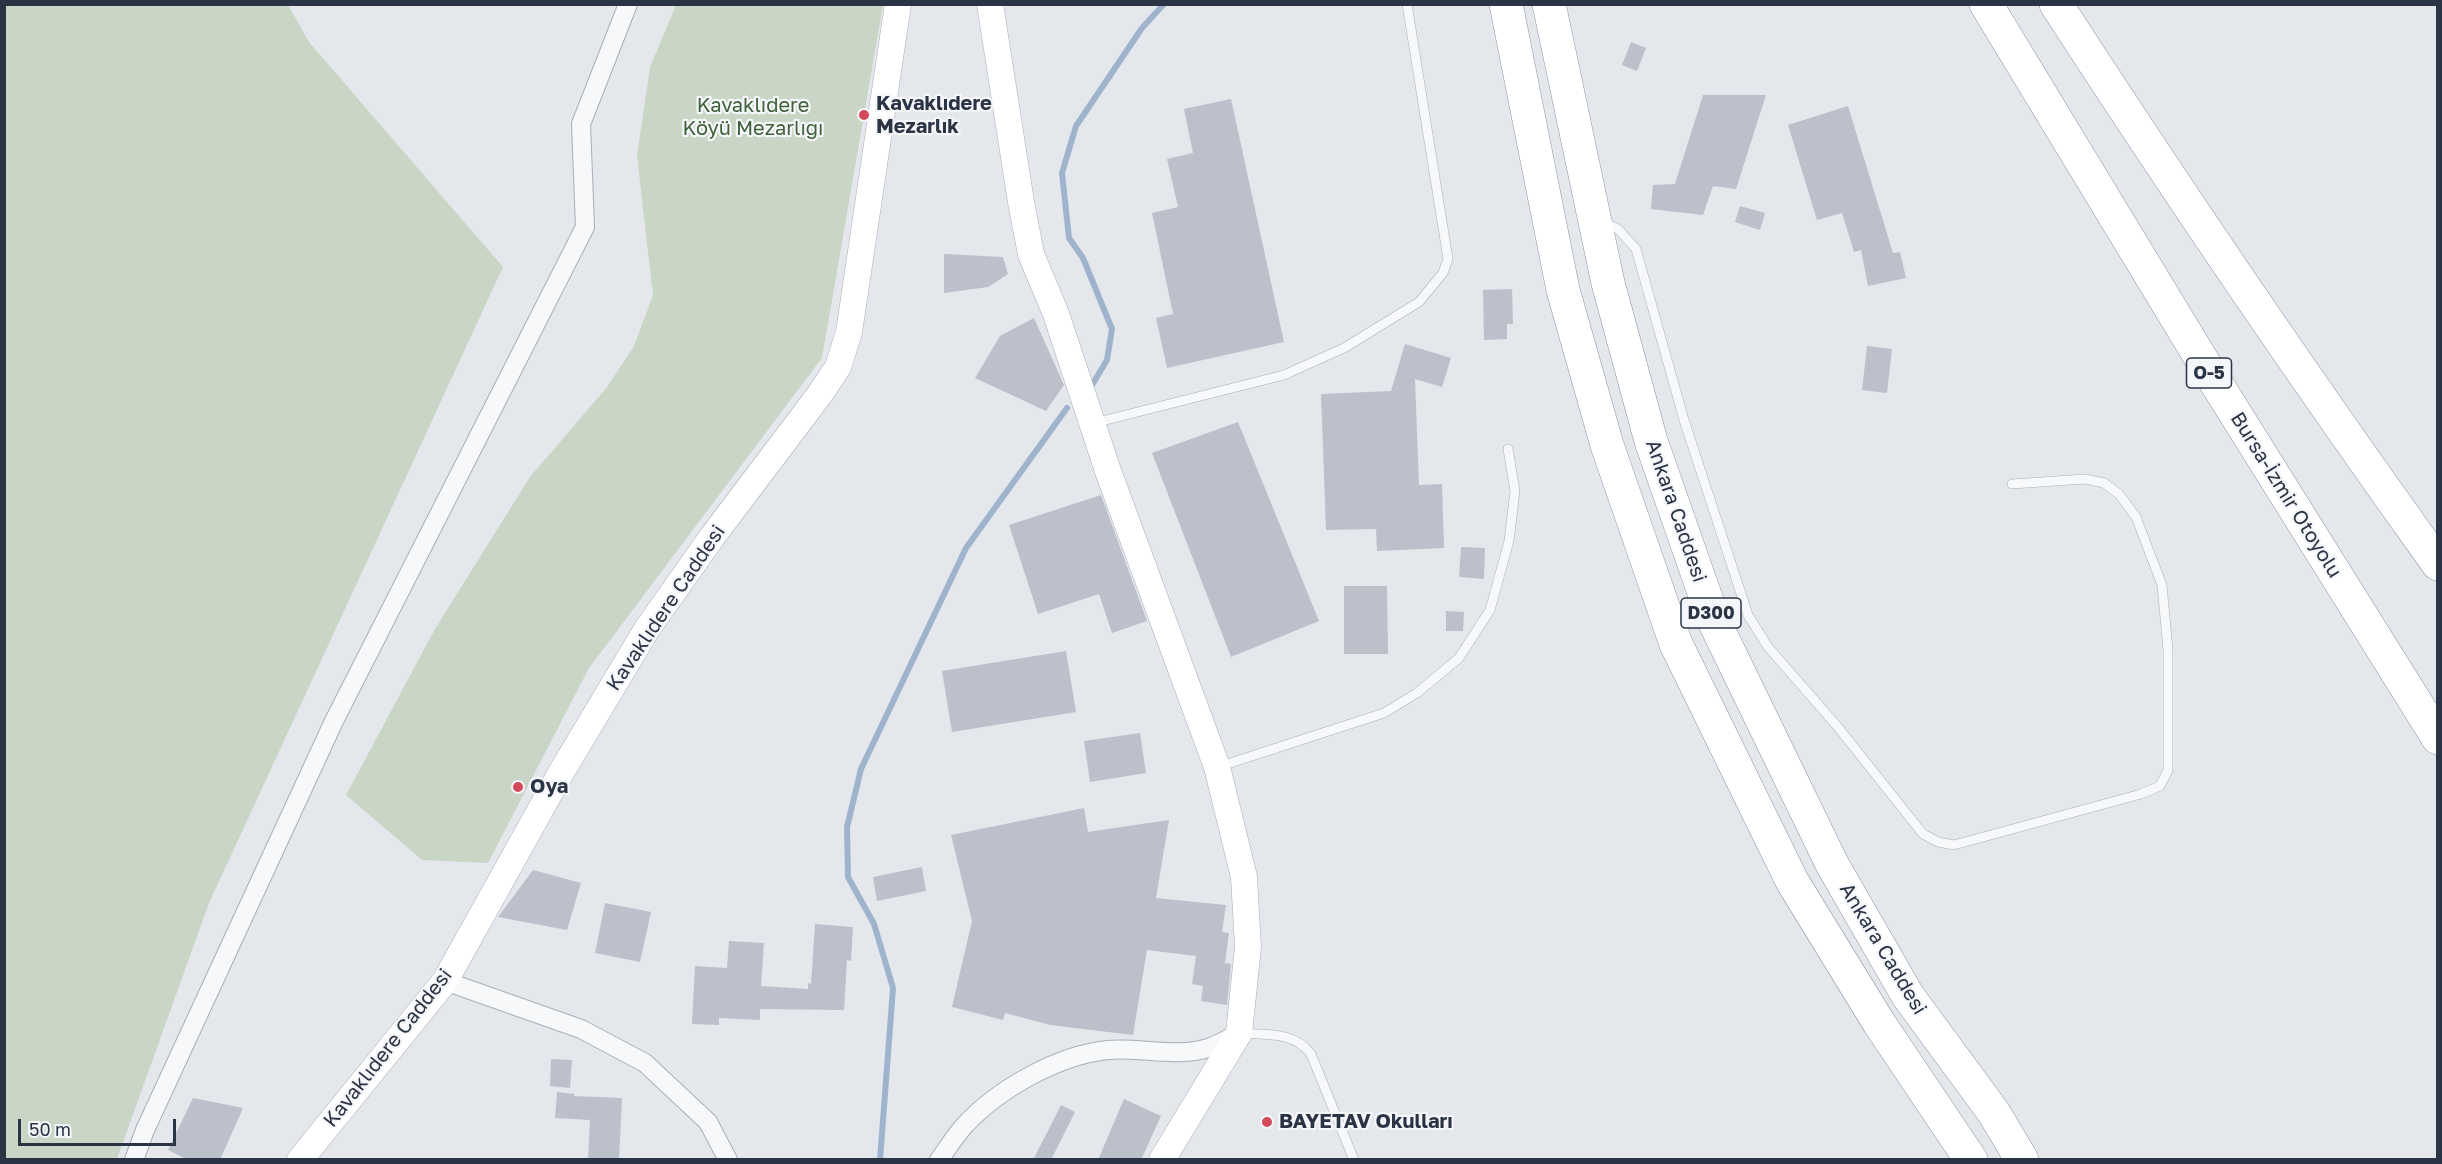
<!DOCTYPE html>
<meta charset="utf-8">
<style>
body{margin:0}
#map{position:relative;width:2442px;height:1164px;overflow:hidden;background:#e4e7ec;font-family:"Golos Text",sans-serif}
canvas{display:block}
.frame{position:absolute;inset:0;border:6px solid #2b3445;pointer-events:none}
.scale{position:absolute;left:18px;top:1119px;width:158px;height:27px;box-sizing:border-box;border:3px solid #2b3445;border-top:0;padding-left:8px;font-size:18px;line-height:21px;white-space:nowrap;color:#2b3445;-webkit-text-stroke:4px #f4f6f9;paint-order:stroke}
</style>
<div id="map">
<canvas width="2442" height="1164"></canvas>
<div class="frame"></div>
<div class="scale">50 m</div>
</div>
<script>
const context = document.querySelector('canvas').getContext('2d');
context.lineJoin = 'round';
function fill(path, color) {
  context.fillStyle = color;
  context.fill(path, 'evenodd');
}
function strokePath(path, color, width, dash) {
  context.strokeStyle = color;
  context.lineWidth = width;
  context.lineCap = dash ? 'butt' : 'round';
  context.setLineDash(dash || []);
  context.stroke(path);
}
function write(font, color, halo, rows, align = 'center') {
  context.font = font + ' "Golos Text",sans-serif';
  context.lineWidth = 4.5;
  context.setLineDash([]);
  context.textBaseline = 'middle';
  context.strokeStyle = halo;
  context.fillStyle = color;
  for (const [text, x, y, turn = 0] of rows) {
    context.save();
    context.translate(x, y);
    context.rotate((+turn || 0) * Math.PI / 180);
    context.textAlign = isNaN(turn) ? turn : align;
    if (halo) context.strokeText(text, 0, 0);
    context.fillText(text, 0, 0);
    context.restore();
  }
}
const green = new Path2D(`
 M 5,4 L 288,5 L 309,42 L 503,267 L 209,903 L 117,1159 L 5,1159 Z
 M 676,5 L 883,5 L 822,358 L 589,668 L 488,863 L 422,860 L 346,795 L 435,629 L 530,477 L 607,387 L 634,346 L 653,295 L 637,156 L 650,67 Z`);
const stream = new Path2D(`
 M 1092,385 L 1107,360 L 1112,329 L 1083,258 L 1069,238 L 1062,173 L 1076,126 L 1142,28 L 1164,4
 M 880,1160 L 893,988 L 874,924 L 848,877 L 847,827 L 861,769 L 966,548 L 1067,408`);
const building = new Path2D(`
 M 1631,42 L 1646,48 L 1637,71 L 1622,65 Z
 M 1703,95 L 1766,95 L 1736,189 L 1713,186 L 1703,215 L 1651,209 L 1653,185 L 1675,184 Z
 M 1231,99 L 1284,342 L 1167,368 L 1156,318 L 1173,314 L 1152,213 L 1178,207 L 1167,159 L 1193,153 L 1184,109 Z
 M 1848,106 L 1893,253 L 1900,252 L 1906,278 L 1868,286 L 1861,250 L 1854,252 L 1842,213 L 1817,220 L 1788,125 Z
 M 1740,206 L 1765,213 L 1760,230 L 1735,222 Z
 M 944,254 L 1003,257 L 1008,274 L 988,287 L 944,293 Z
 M 1512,289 L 1513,324 L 1507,324 L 1507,339 L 1484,340 L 1483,290 Z
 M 1034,318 L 1064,385 L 1046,411 L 975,378 L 1000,336 Z
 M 1405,344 L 1451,358 L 1442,387 L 1415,379 L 1419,485 L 1442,484 L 1444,548 L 1377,551 L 1376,529 L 1326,530 L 1321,394 L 1391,391 Z
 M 1867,346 L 1892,349 L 1887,393 L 1862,390 Z
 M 1238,422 L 1319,621 L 1231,657 L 1152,453 Z
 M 1101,495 L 1147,621 L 1112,633 L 1099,594 L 1038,614 L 1009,525 Z
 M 1461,547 L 1485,548 L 1484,579 L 1459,577 Z
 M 1344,586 L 1387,586 L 1388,654 L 1344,654 Z
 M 1446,611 L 1464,612 L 1463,631 L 1446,631 Z
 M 1066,651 L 1076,712 L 952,732 L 942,671 Z
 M 1140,733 L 1146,773 L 1090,782 L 1084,741 Z
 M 1084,808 L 1088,832 L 1169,820 L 1156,898 L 1226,905 L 1222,932 L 1229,933 L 1225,963 L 1231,964 L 1227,1005 L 1201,1001 L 1203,986 L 1192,984 L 1196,956 L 1147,950 L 1133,1035 L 1050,1025 L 1005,1013 L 1003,1020 L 952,1007 L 972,921 L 951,835 Z
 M 922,867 L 926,891 L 877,901 L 873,877 Z
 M 533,870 L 581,883 L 567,930 L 498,917 Z
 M 605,903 L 651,912 L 640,962 L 595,953 Z
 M 815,924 L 853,927 L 851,961 L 847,960 L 844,1010 L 760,1009 L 760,1020 L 719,1018 L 719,1025 L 692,1024 L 695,966 L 727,968 L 729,941 L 764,943 L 761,986 L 808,989 L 808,983 L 811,984 Z
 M 551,1059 L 572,1060 L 570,1088 L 550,1086 Z
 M 557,1092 L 574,1094 L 574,1096 L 622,1098 L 619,1160 L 588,1160 L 590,1120 L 555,1118 Z
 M 193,1098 L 243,1108 L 220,1160 L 188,1160 L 168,1150 Z
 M 1124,1099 L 1161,1116 L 1141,1160 L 1098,1160 Z
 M 1061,1105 L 1075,1112 L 1051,1160 L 1033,1160 Z`);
const lane = new Path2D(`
 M 1602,221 L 1618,229 L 1636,249 L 1684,420 L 1748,615 L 1768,647 L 1837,726 L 1923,834 L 1938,842 L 1954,845 L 2141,794 L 2160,786 L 2168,770 L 2168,650 L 2162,585 L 2136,517 L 2119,494 L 2104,483 L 2085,479 L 2012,484
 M 1094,423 L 1284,375 L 1344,348 L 1419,302 L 1443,273 L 1448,259 L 1407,4
 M 1218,767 L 1384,713 L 1417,693 L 1459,658 L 1490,610 L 1509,541 L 1515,491 L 1508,449
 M 1239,1033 C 1266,1035 1294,1031 1311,1054 L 1354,1160`);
const street = new Path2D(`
 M 445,981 L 581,1029 L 645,1063 L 708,1122 L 728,1160
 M 134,1160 L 145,1130 L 334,721 L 585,227 L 581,124 L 628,4
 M 939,1160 C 947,1149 955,1136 964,1126 C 998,1089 1058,1055 1108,1050 C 1140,1047 1177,1058 1208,1048 C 1218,1045 1228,1039 1237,1034`);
const secondary = new Path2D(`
 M 990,4 L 1021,202 L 1031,254 L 1056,314 L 1108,471 L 1217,767 L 1244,877 L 1248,947 L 1239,1033 L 1162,1160
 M 300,1160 L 445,981 L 562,771 L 647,629 L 712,537 L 820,394 L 838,367 L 849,332 L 898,4`);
const highway = new Path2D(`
 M 1506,4 L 1563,290 L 1607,445 L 1676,644 L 1792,881 L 1879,1023 L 1971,1160
 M 1549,4 L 1608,283 L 1651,441 L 1714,621 L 1832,864 L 1908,996 L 1994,1113 L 2022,1160
 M 1986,4 L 2208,370 L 2438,738
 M 2056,4 C 2179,194 2306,380 2438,564`);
const markers = [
 [864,115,6,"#d1495b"],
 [518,787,6,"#d1495b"],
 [1267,1122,6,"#d1495b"]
];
const shields = [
 [2209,373,45],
 [1711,613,60]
];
const shieldNames = [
 ["O-5",2209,373],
 ["D300",1711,613]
];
const poiNames = [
 ["Kavaklıdere",876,104],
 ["Mezarlık",876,127],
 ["Oya",530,787],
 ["BAYETAV Okulları",1279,1122]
];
const parkNames = [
 ["Kavaklıdere",753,106],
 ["Köyü Mezarlığı",753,129]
];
const streetNames = [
 ["Bursa-İzmir Otoyolu",2286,495,58],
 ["Ankara Caddesi",1676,511,71],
 ["Kavaklıdere Caddesi",666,608,-56],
 ["Ankara Caddesi",1883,949,59],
 ["Kavaklıdere Caddesi",388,1048,-52]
];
fill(green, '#c9d6c5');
strokePath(stream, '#9fb4cc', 6);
fill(building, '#bbc0ca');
strokePath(lane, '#a9aeb7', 10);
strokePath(street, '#a9aeb7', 20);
strokePath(secondary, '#a9aeb7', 27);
strokePath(highway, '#8b94a3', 34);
strokePath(lane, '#f7f8fa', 9);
strokePath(street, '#f7f8fa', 18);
strokePath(secondary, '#fff', 26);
strokePath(highway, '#fff', 33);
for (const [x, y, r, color] of markers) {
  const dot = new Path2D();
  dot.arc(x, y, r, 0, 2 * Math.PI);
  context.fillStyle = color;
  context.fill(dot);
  strokePath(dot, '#f4f6f9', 2);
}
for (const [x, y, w] of shields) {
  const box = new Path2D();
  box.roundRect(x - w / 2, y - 15, w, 30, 4.5);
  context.fillStyle = '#f4f6f9';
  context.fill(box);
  strokePath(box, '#2b3445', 1.5);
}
write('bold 18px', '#2b3445', null, shieldNames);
write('bold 20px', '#2b3445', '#f4f6f9', poiNames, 'left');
write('20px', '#3f6138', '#f4f6f9', parkNames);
write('20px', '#2b3445', '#f4f6f9', streetNames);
</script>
